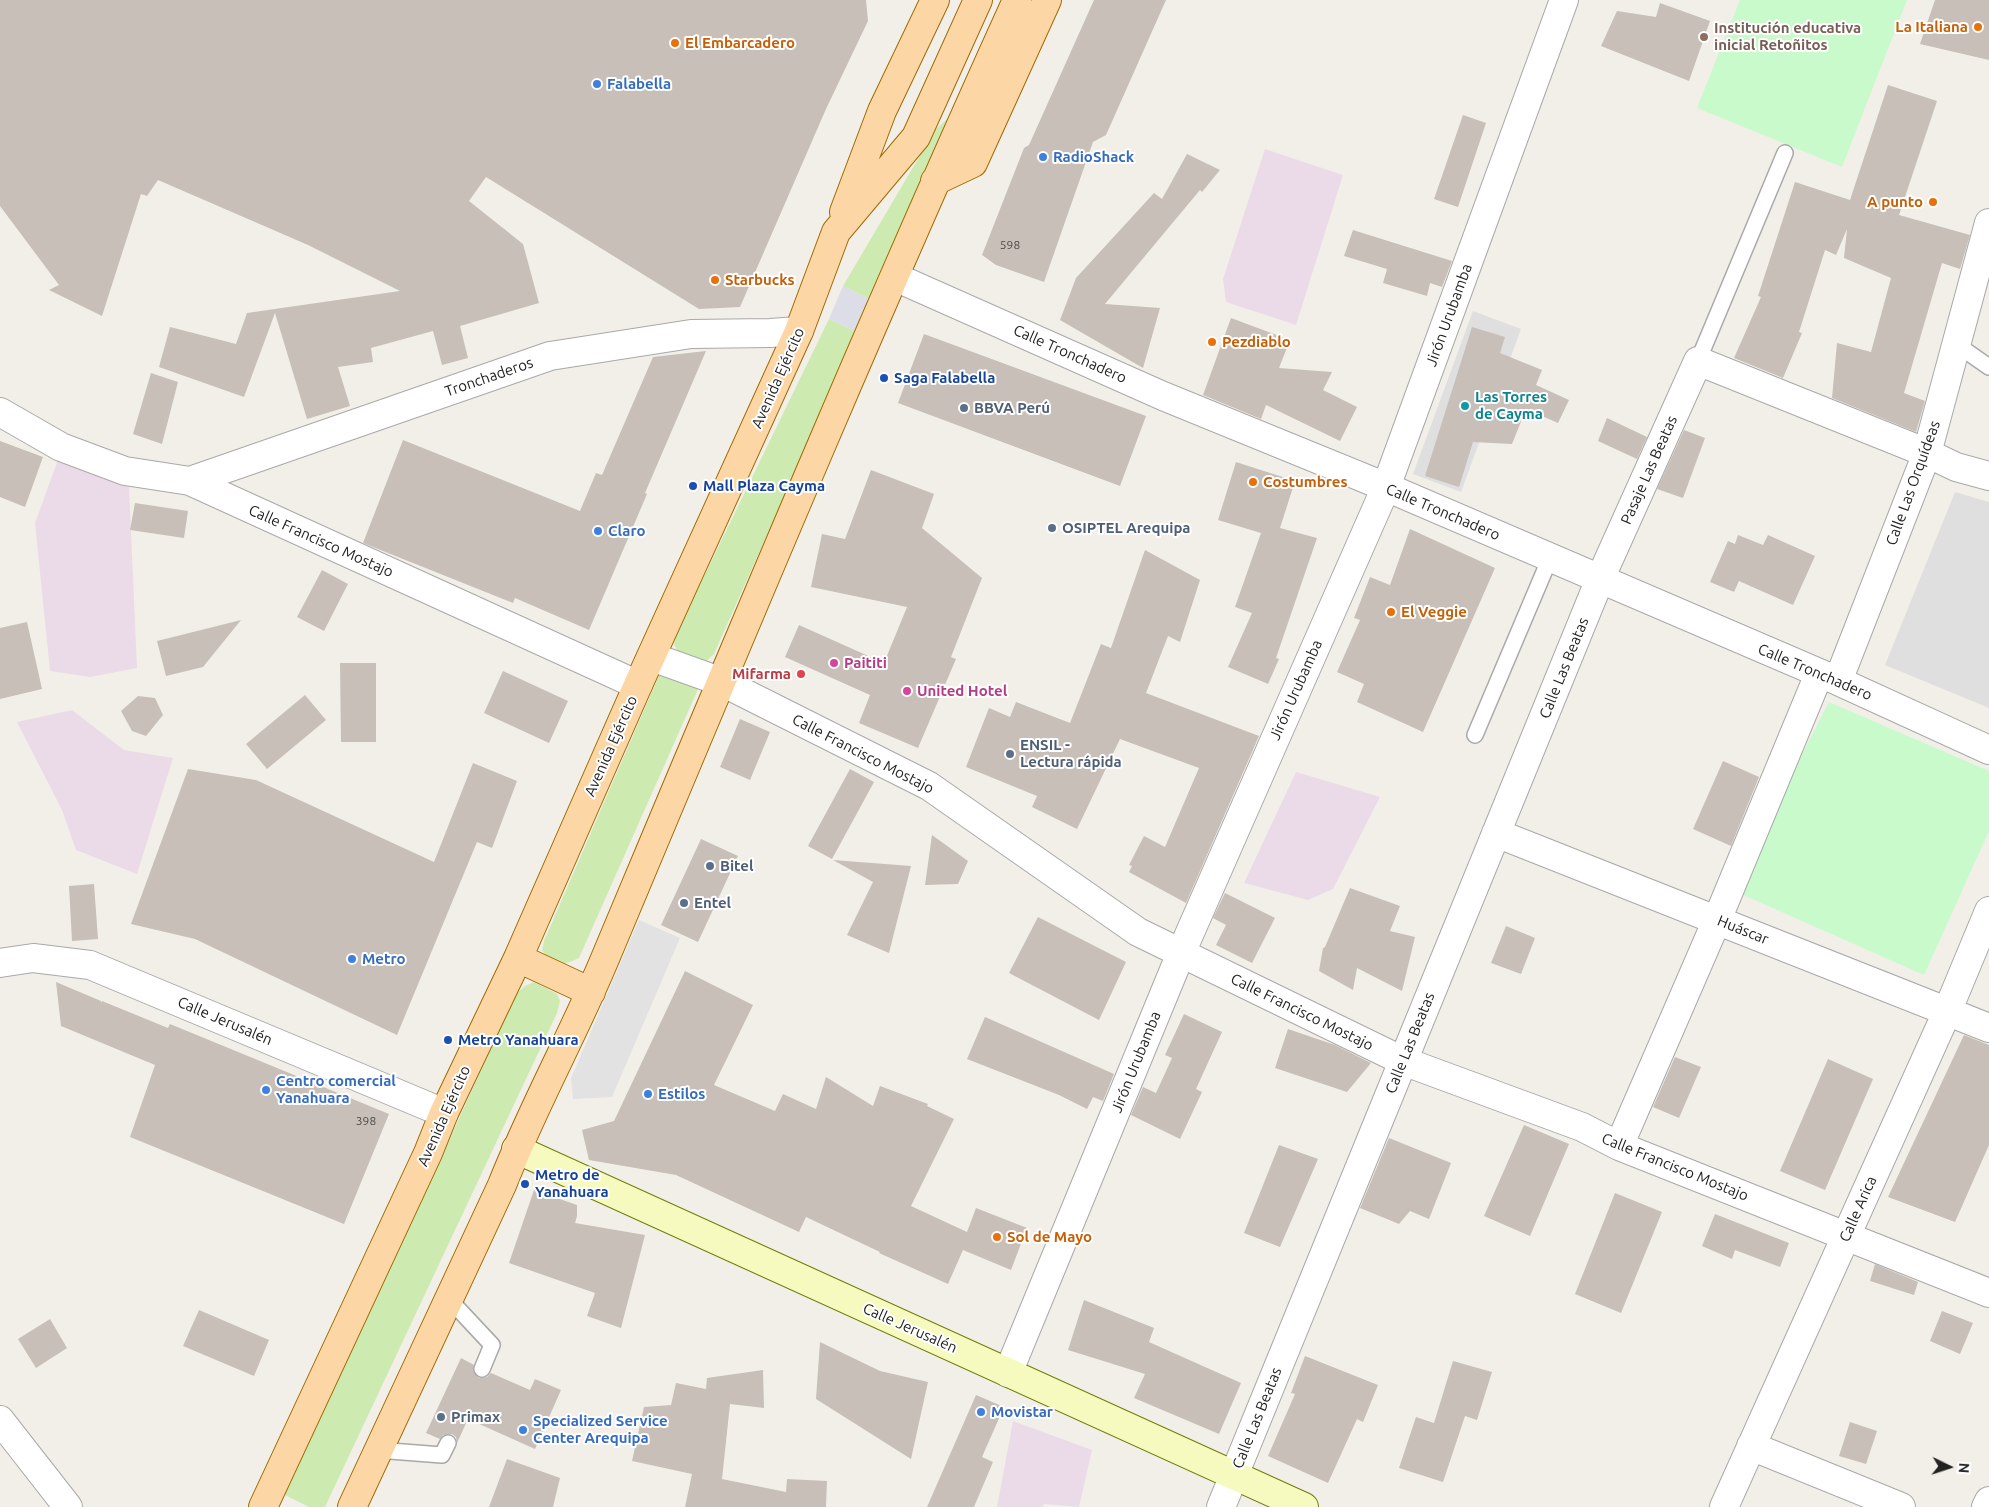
<!DOCTYPE html>
<meta charset="utf-8">
<style>
body{margin:0}
#map{position:relative;width:1989px;height:1507px;overflow:hidden;background:#f2efe9;font-family:Ubuntu,sans-serif}
canvas{display:block}
.north{position:absolute;left:1924px;top:1442px;width:50px;height:50px;-webkit-text-stroke:4px #fff;paint-order:stroke;rotate:94deg;font-size:14px;font-weight:700;line-height:20px;text-align:center;color:#222}
.north::after{content:'';display:block;margin:auto;width:18px;height:22px;background:#222;clip-path:polygon(50% 0,100% 100%,50% 72%,0 100%)}
</style>
<div id="map">
<canvas width="1989" height="1507"></canvas>
<div class="north">N</div>
</div>
<script>
const context = document.querySelector('canvas').getContext('2d');
context.lineJoin = 'round';
function fill(path, color) {
  context.fillStyle = color;
  context.fill(path, 'evenodd');
}
function strokePath(path, color, width, dash) {
  context.strokeStyle = color;
  context.lineWidth = width;
  context.lineCap = dash ? 'butt' : 'round';
  context.setLineDash(dash || []);
  context.stroke(path);
}
function write(font, color, halo, rows, align = 'center') {
  context.font = font + ' Ubuntu,sans-serif';
  context.lineWidth = 4;
  context.setLineDash([]);
  context.textBaseline = 'middle';
  context.strokeStyle = halo;
  context.fillStyle = color;
  for (const [text, x, y, turn = 0] of rows) {
    context.save();
    context.translate(x, y);
    context.rotate((+turn || 0) * Math.PI / 180);
    context.textAlign = isNaN(turn) ? turn : align;
    if (halo) context.strokeText(text, 0, 0);
    context.fillText(text, 0, 0);
    context.restore();
  }
}
const residential = new Path2D(`
 M 1473,311 L 1521,329 L 1461,492 L 1413,474 Z
 M 1955,492 L 1989,502 L 1989,708 L 1885,665 Z`);
const industrial = new Path2D(`
 M 1265,149 L 1343,175 L 1296,325 L 1226,302 L 1223,279 Z
 M 58,460 L 129,487 L 137,668 L 90,677 L 50,671 L 35,523 Z
 M 72,710 L 124,750 L 173,758 L 137,874 L 76,850 L 62,810 L 17,722 Z
 M 1296,772 L 1380,797 L 1333,889 L 1308,900 L 1244,883 Z
 M 1013,1421 L 1092,1450 L 1079,1507 L 1044,1504 L 1042,1507 L 997,1507 Z`);
const grass = new Path2D(`
 M 948,118 L 945,135 L 871,300 L 843,286 L 935,130 Z
 M 829,319 L 857,332 L 714,654 L 704,663 L 680,656 L 674,644 L 676,634 Z
 M 661,671 L 699,687 L 579,958 C 563,966 553,967 542,950 L 544,941 Z
 M 534,982 L 557,994 L 560,1001 L 557,1013 L 325,1507 L 309,1507 L 285,1495 L 517,993 L 525,986 Z`);
const park = new Path2D(`
 M 1740,0 L 1907,0 L 1842,167 L 1697,108 Z
 M 1829,702 L 1989,771 L 1989,831 L 1924,975 L 1732,890 Z`);
const parking = new Path2D(`
 M 639,920 L 680,938 L 612,1097 L 573,1099 L 571,1078 Z`);
const plaza = new Path2D(`
 M 843,286 L 871,300 L 857,332 L 829,319 Z`);
const building = new Path2D(`
 M 0,0 L 866,0 L 868,21 L 826,109 L 740,307 L 699,309 L 486,177 L 469,201 L 523,244 L 539,303 L 460,326 L 468,358 L 442,365 L 433,331 L 371,348 L 373,362 L 338,367 L 350,406 L 307,419 L 275,313 L 244,397 L 159,367 L 170,327 L 236,344 L 247,313 L 400,291 L 308,245 L 158,180 L 147,196 L 141,194 L 102,316 L 49,290 L 59,285 L 0,206 Z
 M 1094,0 L 1166,0 L 1106,135 L 1093,142 L 1044,282 L 996,265 L 982,255 L 1024,148 L 1029,145 Z
 M 1935,0 L 1989,0 L 1989,60 L 1920,44 Z
 M 1660,3 L 1710,21 L 1689,81 L 1601,46 L 1617,11 L 1656,17 Z
 M 1888,85 L 1937,101 L 1899,215 L 1970,235 L 1960,269 L 1942,263 L 1904,393 L 1925,401 L 1916,432 L 1832,398 L 1837,343 L 1871,352 L 1891,278 L 1844,258 L 1847,229 L 1836,255 L 1825,250 L 1799,332 L 1802,333 L 1783,378 L 1734,358 L 1761,297 L 1758,296 L 1795,182 L 1850,200 Z
 M 1463,115 L 1486,123 L 1458,207 L 1434,199 Z
 M 1187,154 L 1220,170 L 1202,192 L 1200,190 L 1105,304 L 1160,308 L 1143,368 L 1060,320 L 1076,278 L 1154,193 L 1162,199 Z
 M 1353,230 L 1452,261 L 1442,287 L 1430,283 L 1427,296 L 1383,283 L 1387,269 L 1344,256 Z
 M 1231,318 L 1290,340 L 1279,368 L 1332,372 L 1323,390 L 1357,407 L 1340,441 L 1266,405 L 1261,419 L 1203,395 Z
 M 1472,327 L 1505,337 L 1500,353 L 1542,370 L 1536,385 L 1569,400 L 1558,423 L 1526,409 L 1512,444 L 1473,442 L 1459,487 L 1425,476 Z
 M 924,334 L 1146,416 L 1120,486 L 898,403 Z
 M 706,351 L 645,493 L 647,494 L 589,630 L 515,598 L 513,603 L 363,543 L 403,440 L 580,511 L 596,473 L 602,475 L 653,357 Z
 M 151,373 L 178,382 L 162,444 L 133,434 Z
 M 1607,418 L 1647,437 L 1637,459 L 1598,441 Z
 M 1684,430 L 1705,438 L 1683,498 L 1657,489 Z
 M 0,441 L 43,457 L 25,507 L 0,497 Z
 M 1236,462 L 1295,481 L 1280,528 L 1317,538 L 1276,658 L 1279,659 L 1268,684 L 1228,667 L 1252,613 L 1235,607 L 1261,533 L 1218,520 Z
 M 871,470 L 934,494 L 922,528 L 982,578 L 951,657 L 956,659 L 918,748 L 859,723 L 870,695 L 785,657 L 799,625 L 884,663 L 907,607 L 811,587 L 822,534 L 845,539 Z
 M 135,503 L 188,511 L 184,538 L 130,530 Z
 M 1410,529 L 1495,568 L 1423,732 L 1357,702 L 1364,684 L 1337,672 L 1360,620 L 1354,618 L 1370,577 L 1390,585 Z
 M 1738,535 L 1763,545 L 1768,535 L 1815,556 L 1793,605 L 1739,581 L 1734,592 L 1710,582 L 1728,541 L 1735,544 Z
 M 1145,550 L 1200,580 L 1180,642 L 1168,636 L 1146,693 L 1259,736 L 1186,903 L 1129,872 L 1132,866 L 1129,865 L 1144,836 L 1165,847 L 1199,768 L 1120,739 L 1077,829 L 1032,807 L 1037,796 L 966,767 L 989,708 L 1010,717 L 1016,702 L 1070,723 L 1101,644 L 1111,648 Z
 M 322,570 L 348,584 L 324,631 L 297,617 Z
 M 241,620 L 203,667 L 166,676 L 157,641 Z
 M 27,622 L 42,689 L 0,699 L 0,628 Z
 M 340,663 L 376,663 L 376,742 L 341,742 Z
 M 503,671 L 568,701 L 549,743 L 484,713 Z
 M 305,695 L 326,720 L 267,769 L 246,744 Z
 M 138,696 L 155,698 L 163,715 L 146,736 L 132,731 L 121,711 Z
 M 740,719 L 770,732 L 750,780 L 720,767 Z
 M 1723,761 L 1759,777 L 1731,846 L 1693,829 Z
 M 473,763 L 517,781 L 492,848 L 477,842 L 397,1035 L 195,939 L 131,924 L 188,769 L 256,780 L 434,862 Z
 M 850,769 L 874,782 L 832,859 L 808,846 Z
 M 932,835 L 968,861 L 958,884 L 925,885 Z
 M 701,839 L 738,856 L 698,942 L 661,925 Z
 M 833,860 L 911,866 L 889,953 L 847,935 L 873,882 Z
 M 94,884 L 98,939 L 72,941 L 69,886 Z
 M 1350,888 L 1400,906 L 1390,931 L 1415,937 L 1402,991 L 1357,968 L 1353,990 L 1319,971 L 1323,948 L 1325,947 Z
 M 1225,893 L 1275,918 L 1252,963 L 1216,945 L 1226,925 L 1213,918 Z
 M 1038,917 L 1126,962 L 1099,1020 L 1009,973 Z
 M 1506,926 L 1535,938 L 1521,974 L 1491,963 Z
 M 685,971 L 753,1005 L 714,1085 L 775,1111 L 783,1094 L 816,1109 L 826,1077 L 873,1106 L 880,1086 L 928,1104 L 927,1106 L 954,1119 L 911,1206 L 967,1232 L 976,1208 L 1027,1228 L 1011,1270 L 963,1250 L 948,1284 L 879,1253 L 880,1252 L 806,1217 L 799,1232 L 676,1175 L 589,1160 L 582,1130 L 614,1121 Z
 M 56,982 L 101,1001 L 101,1003 L 102,1001 L 168,1028 L 170,1024 L 389,1114 L 344,1224 L 130,1137 L 155,1065 L 61,1026 Z
 M 1184,1014 L 1222,1032 L 1196,1089 L 1202,1092 L 1180,1139 L 1131,1115 L 1143,1087 L 1156,1093 L 1172,1058 L 1165,1055 Z
 M 985,1017 L 1114,1074 L 1103,1101 L 1093,1097 L 1087,1109 L 1059,1095 L 967,1059 Z
 M 1288,1029 L 1335,1045 L 1371,1063 L 1347,1092 L 1275,1068 Z
 M 1964,1035 L 1989,1045 L 1989,1145 L 1955,1222 L 1888,1197 Z
 M 1675,1057 L 1701,1067 L 1679,1118 L 1653,1107 Z
 M 1828,1059 L 1873,1079 L 1825,1190 L 1780,1171 Z
 M 1524,1125 L 1569,1144 L 1530,1236 L 1484,1216 Z
 M 1389,1138 L 1451,1163 L 1429,1219 L 1410,1211 L 1399,1224 L 1360,1208 Z
 M 1279,1145 L 1318,1159 L 1280,1247 L 1244,1233 Z
 M 534,1190 L 577,1205 L 577,1216 L 575,1223 L 645,1235 L 621,1328 L 587,1316 L 595,1293 L 509,1263 Z
 M 1615,1193 L 1662,1212 L 1621,1313 L 1575,1294 Z
 M 1715,1214 L 1789,1243 L 1780,1267 L 1735,1250 L 1732,1259 L 1702,1246 Z
 M 1875,1264 L 1918,1282 L 1914,1295 L 1870,1281 Z
 M 1084,1300 L 1154,1328 L 1149,1342 L 1241,1383 L 1219,1434 L 1134,1398 L 1145,1374 L 1068,1350 Z
 M 199,1310 L 269,1340 L 254,1376 L 183,1346 Z
 M 1942,1311 L 1973,1323 L 1960,1354 L 1930,1341 Z
 M 50,1319 L 67,1348 L 36,1368 L 18,1339 Z
 M 820,1342 L 880,1371 L 928,1382 L 911,1459 L 816,1399 Z
 M 1305,1356 L 1378,1385 L 1363,1422 L 1357,1419 L 1328,1483 L 1268,1456 L 1295,1394 L 1291,1393 Z
 M 461,1358 L 474,1365 L 473,1371 L 479,1378 L 487,1377 L 491,1373 L 530,1390 L 535,1379 L 561,1390 L 535,1449 L 468,1419 L 457,1443 L 456,1437 L 452,1434 L 443,1435 L 440,1439 L 426,1433 Z
 M 1453,1361 L 1492,1372 L 1477,1420 L 1465,1416 L 1443,1482 L 1399,1468 L 1416,1417 L 1434,1423 Z
 M 763,1370 L 764,1408 L 730,1404 L 722,1479 L 786,1492 L 787,1479 L 827,1481 L 826,1507 L 685,1507 L 692,1474 L 632,1461 L 644,1407 L 671,1405 L 676,1383 L 706,1389 L 707,1378 Z
 M 976,1395 L 1004,1407 L 982,1457 L 993,1462 L 974,1507 L 927,1507 Z
 M 1850,1422 L 1877,1431 L 1866,1464 L 1839,1456 Z
 M 507,1459 L 560,1478 L 553,1507 L 489,1507 Z`);
const lane = new Path2D(`
 M 1956,344 L 1989,367
 M 1698,361 L 1785,153
 M 1475,735 L 1550,558
 M 449,1299 L 492,1345 L 482,1369
 M 377,1450 L 442,1455 L 448,1443`);
const street = new Path2D(`
 M 895,277 L 1163,396 L 1386,487 L 1838,681 L 1989,750
 M 0,412 L 61,447 L 125,471 L 190,481 L 638,685
 M 190,481 L 550,356 L 691,334 L 770,333 L 799,331
 M 652,657 L 722,682 L 929,786 L 1138,932 L 1403,1061 L 1582,1127 L 1619,1146 L 1989,1293
 M 1838,681 L 1927,453 L 1989,223
 M 1496,833 L 1989,1028
 M 0,963 L 33,958 L 90,965 L 444,1113
 M 1619,1146 L 1717,920 L 1819,674
 M 1008,1373 L 1181,953 L 1386,487 L 1564,0
 M 0,1420 L 68,1507
 M 1751,1446 L 1901,1507
 M 1221,1507 L 1600,579 L 1698,361 L 1927,453 L 1956,467 L 1989,476
 M 1724,1507 L 1947,1012 L 1989,911
 M 1986,1507 L 1989,1501`);
const secondary = new Path2D(`
 M 516,1149 L 1304,1507`);
const primary = new Path2D(`
 M 935,181 L 973,163 L 1047,0
 M 844,212 L 882,111 L 935,0
 M 518,958 L 591,992
 M 263,1507 L 428,1153 L 444,1113 L 518,958 L 638,685 L 799,331 L 836,232 L 916,137 L 978,0
 M 352,1507 L 502,1185 C 532,1109 572,1037 604,961 C 739,639 873,317 1017,0`);
const markers = [
 [1978,27,5,"#e8710a"],
 [1704,37,5,"#8d6e63"],
 [675,43,5,"#e8710a"],
 [597,84,5,"#3f7fe0"],
 [1043,157,5,"#3f7fe0"],
 [1933,202,5,"#e8710a"],
 [715,280,5,"#e8710a"],
 [1212,342,5,"#e8710a"],
 [884,378,5,"#1a4fb4"],
 [1465,406,5,"#0f9aa8"],
 [964,408,5,"#5c6f8a"],
 [1253,482,5,"#e8710a"],
 [693,486,5,"#1a4fb4"],
 [1052,528,5,"#5c6f8a"],
 [598,531,5,"#3f7fe0"],
 [1391,612,5,"#e8710a"],
 [834,663,5,"#d1479c"],
 [801,674,5,"#e0444e"],
 [907,691,5,"#d1479c"],
 [1010,754,5,"#5c6f8a"],
 [710,866,5,"#5c6f8a"],
 [684,903,5,"#5c6f8a"],
 [352,959,5,"#3f7fe0"],
 [448,1040,5,"#1a4fb4"],
 [266,1090,5,"#3f7fe0"],
 [648,1094,5,"#3f7fe0"],
 [525,1184,5,"#1a4fb4"],
 [997,1237,5,"#e8710a"],
 [981,1412,5,"#3f7fe0"],
 [441,1417,5,"#5c6f8a"],
 [523,1430,5,"#3f7fe0"]
];
const numberNames = [
 ["598",1010,245],
 ["398",366,1121]
];
const foodNames = [
 ["La Italiana",1968,27,"right"],
 ["El Embarcadero",685,43],
 ["A punto",1923,202,"right"],
 ["Starbucks",725,280],
 ["Pezdiablo",1222,342],
 ["Costumbres",1263,482],
 ["El Veggie",1401,612],
 ["Sol de Mayo",1007,1237]
];
const educationNames = [
 ["Institución educativa",1714,28],
 ["inicial Retoñitos",1714,45]
];
const shopNames = [
 ["Falabella",607,84],
 ["RadioShack",1053,157],
 ["Claro",608,531],
 ["Metro",362,959],
 ["Centro comercial",276,1081],
 ["Yanahuara",276,1098],
 ["Estilos",658,1094],
 ["Movistar",991,1412],
 ["Specialized Service",533,1421],
 ["Center Arequipa",533,1438]
];
const streetNames = [
 ["Jirón Urubamba",1449,315,-70],
 ["Calle Tronchadero",1070,354,24],
 ["Tronchaderos",489,377,-19],
 ["Avenida Ejército",778,378,-66],
 ["Pasaje Las Beatas",1649,470,-66],
 ["Calle Las Orquídeas",1913,483,-70],
 ["Calle Tronchadero",1443,512,23],
 ["Calle Francisco Mostajo",321,541,24],
 ["Calle Las Beatas",1564,668,-68],
 ["Calle Tronchadero",1815,672,23],
 ["Jirón Urubamba",1296,690,-66],
 ["Avenida Ejército",611,746,-66],
 ["Calle Francisco Mostajo",863,754,27],
 ["Huáscar",1743,930,22],
 ["Calle Francisco Mostajo",1302,1012,26],
 ["Calle Jerusalén",225,1021,23],
 ["Calle Las Beatas",1410,1043,-68],
 ["Jirón Urubamba",1136,1062,-68],
 ["Avenida Ejército",444,1116,-66],
 ["Calle Francisco Mostajo",1675,1167,22],
 ["Calle Arica",1858,1209,-66],
 ["Calle Jerusalén",910,1328,24],
 ["Calle Las Beatas",1257,1418,-68]
];
const transitNames = [
 ["Saga Falabella",894,378],
 ["Mall Plaza Cayma",703,486],
 ["Metro Yanahuara",458,1040],
 ["Metro de",535,1175],
 ["Yanahuara",535,1192]
];
const cultureNames = [
 ["Las Torres",1475,397],
 ["de Cayma",1475,414]
];
const serviceNames = [
 ["BBVA Perú",974,408],
 ["OSIPTEL Arequipa",1062,528],
 ["ENSIL -",1020,745],
 ["Lectura rápida",1020,762],
 ["Bitel",720,866],
 ["Entel",694,903],
 ["Primax",451,1417]
];
const hotelNames = [
 ["Paititi",844,663],
 ["United Hotel",917,691]
];
const healthNames = [
 ["Mifarma",791,674]
];
fill(residential, '#e0dfdf');
fill(industrial, '#ebdbe8');
fill(grass, '#cdebb0');
fill(park, '#c8facc');
fill(parking, '#e2e2e2');
fill(plaza, '#dddde8');
fill(building, '#c7bfb8');
strokePath(lane, '#a9a9a9', 18);
strokePath(street, '#a9a9a9', 30);
strokePath(secondary, '#707d05', 30);
strokePath(primary, '#a06b00', 30);
strokePath(lane, '#fff', 15);
strokePath(street, '#fff', 28);
strokePath(secondary, '#f7fabf', 28);
strokePath(primary, '#fcd6a4', 28);
for (const [x, y, r, color] of markers) {
  const dot = new Path2D();
  dot.arc(x, y, r, 0, 2 * Math.PI);
  context.fillStyle = color;
  context.fill(dot);
  strokePath(dot, '#fff', 2);
}
write('12px', '#4b4948', null, numberNames);
write('bold 15px', '#c56008', '#fff', foodNames, 'left');
write('bold 15px', '#785e54', '#fff', educationNames, 'left');
write('bold 15px', '#366cbe', '#fff', shopNames, 'left');
write('15px', '#222', '#fff', streetNames);
write('bold 15px', '#164399', '#fff', transitNames, 'left');
write('bold 15px', '#0d838f', '#fff', cultureNames, 'left');
write('bold 15px', '#4e5e75', '#fff', serviceNames, 'left');
write('bold 15px', '#b23c85', '#fff', hotelNames, 'left');
write('bold 15px', '#be3a42', '#fff', healthNames, 'right');
</script>
